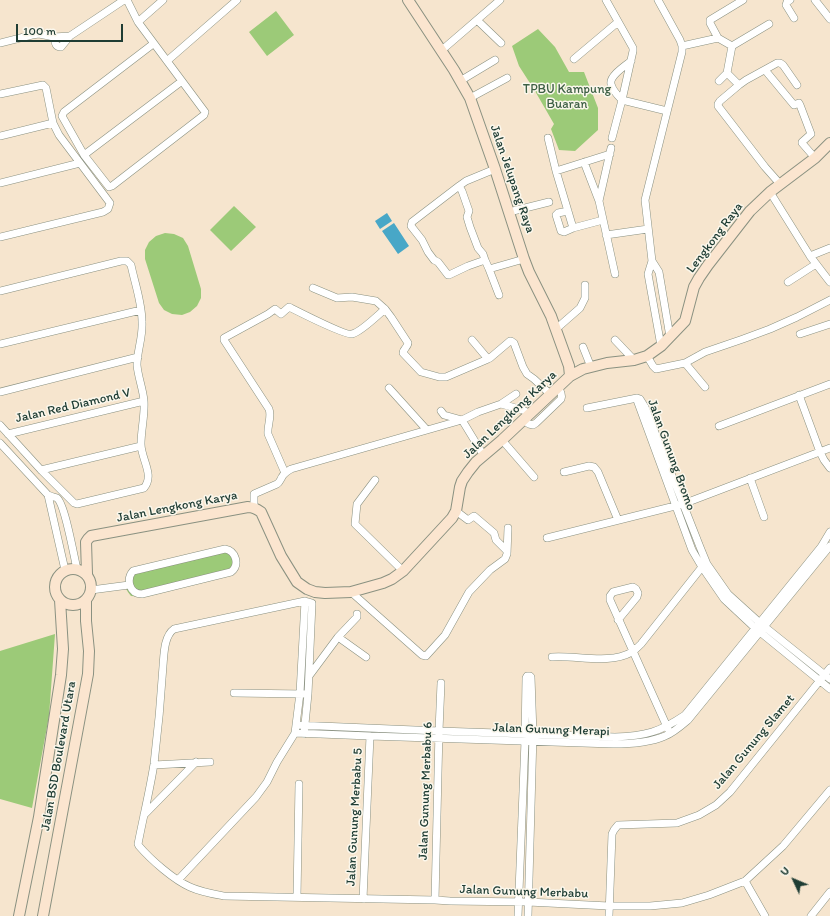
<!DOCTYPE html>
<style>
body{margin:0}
#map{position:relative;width:830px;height:916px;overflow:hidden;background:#f6e5ce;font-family:Itim,sans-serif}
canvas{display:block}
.north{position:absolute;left:774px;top:860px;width:40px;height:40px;-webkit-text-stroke:3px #fbf7ec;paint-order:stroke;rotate:314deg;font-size:11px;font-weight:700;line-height:16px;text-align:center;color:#1f3d34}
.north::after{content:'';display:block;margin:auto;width:14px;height:18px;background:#1f3d34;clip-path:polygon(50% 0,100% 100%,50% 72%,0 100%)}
.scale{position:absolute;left:16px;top:24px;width:107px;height:18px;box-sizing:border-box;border:2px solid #1f3d34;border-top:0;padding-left:5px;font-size:12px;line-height:14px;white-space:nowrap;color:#1f3d34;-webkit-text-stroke:3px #fbf7ec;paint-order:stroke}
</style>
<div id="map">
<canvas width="830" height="916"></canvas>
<div class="north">U</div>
<div class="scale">100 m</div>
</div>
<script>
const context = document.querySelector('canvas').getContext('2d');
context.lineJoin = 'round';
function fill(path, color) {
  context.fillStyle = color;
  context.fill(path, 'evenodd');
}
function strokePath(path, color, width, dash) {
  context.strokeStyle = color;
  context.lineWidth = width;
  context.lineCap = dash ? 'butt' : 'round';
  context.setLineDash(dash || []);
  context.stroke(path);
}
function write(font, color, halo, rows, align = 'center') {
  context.font = font + ' Itim,sans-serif';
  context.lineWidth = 3;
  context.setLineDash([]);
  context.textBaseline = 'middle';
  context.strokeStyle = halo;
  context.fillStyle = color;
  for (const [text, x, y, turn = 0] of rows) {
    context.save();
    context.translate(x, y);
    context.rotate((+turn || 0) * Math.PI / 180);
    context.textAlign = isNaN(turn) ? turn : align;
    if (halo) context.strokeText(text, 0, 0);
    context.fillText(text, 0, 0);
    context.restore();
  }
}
const green = new Path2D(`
 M 276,11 L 294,35 L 267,56 L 249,32 Z
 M 538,29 L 555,47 L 569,72 L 584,72 L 598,108 L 598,130 L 575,151 L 559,150 L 551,129 L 554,124 L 535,91 L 519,66 L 512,46 Z
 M 234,206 L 256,227 L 231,251 L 210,230 Z
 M 165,233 L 174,234 L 183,238 L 188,246 L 201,289 L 201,298 L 197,306 L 190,312 L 182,315 L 172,314 L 164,310 L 159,303 L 145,259 L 145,250 L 149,242 L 156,236 Z
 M 227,546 L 235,552 L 239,562 L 217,579 L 145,597 L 131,596 C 121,584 125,580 133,568 Z
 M 55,634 L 49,716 L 32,808 L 0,799 L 0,651 Z`);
const water = new Path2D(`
 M 387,213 L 392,221 L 380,229 L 375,221 Z
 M 394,223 L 409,246 L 398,254 L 382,231 Z`);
const street = new Path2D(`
 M 127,0 L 138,22 L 205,112 L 204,115 L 112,186 L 109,187 L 84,155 L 62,116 L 64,112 L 153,44
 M 606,0 L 633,48 L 633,51 L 622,100 L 667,111
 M 658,0 L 680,40 L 682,46 L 682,52 L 645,200 L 652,261 L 648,274 L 661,346
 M 790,0 L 787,2 L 786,5 L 794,18
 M 815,0 L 830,19
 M 477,20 L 501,43
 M 138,22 L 163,0
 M 54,37 C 55,42 55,47 61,47 L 70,36
 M 0,43 L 32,35 L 39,34 L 54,37 L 70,36 L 124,0
 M 682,46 L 718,38
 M 732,46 L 718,38 L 710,23 L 710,20 L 743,0
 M 442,50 L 500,0
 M 574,59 L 618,22
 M 167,61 L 237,0
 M 765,70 L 794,105 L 799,103 L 800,105 L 811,134 L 802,142 L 802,143 L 815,158
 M 727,73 L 739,85 L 746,80 L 777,63 L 780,63 L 783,65 L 797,85
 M 460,81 L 495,60
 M 719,81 L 727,73 L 732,46 L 769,24
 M 739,85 L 720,101 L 718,104 L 718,106 L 765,167 L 780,184
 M 0,94 L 43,85 L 46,88 L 53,123 L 59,135 L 110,203 L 108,209 L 103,212 L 0,237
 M 470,98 L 507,78
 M 0,136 L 53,123
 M 548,138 L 556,171 L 573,228
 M 612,138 L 622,100 C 618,96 612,89 611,84 C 609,76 626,65 631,61
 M 611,148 L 599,201 L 615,274
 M 84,155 L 182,81
 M 584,162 L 599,201
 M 495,169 L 466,181 L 459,186 L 412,222 L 411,226 L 422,240 L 428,252 L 434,260 L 438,262 L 448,275 L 449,275 L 468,266 L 485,260 L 489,269 L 524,259
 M 556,171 L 610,154
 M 0,183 L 80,163
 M 459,186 L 462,191 L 469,211 L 467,217 L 470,227 L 478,248 L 483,254 L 485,260
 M 770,192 L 810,256 L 830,282
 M 568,211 L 558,213 L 556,215 L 561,231 L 564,232 L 573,228 L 603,220
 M 509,212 L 549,202
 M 606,235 L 648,229
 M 810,256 L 830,248
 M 652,261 L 659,272 L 670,337
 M 489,269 L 499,295
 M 788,282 L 816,264
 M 313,288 L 337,298 L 352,297 L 376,301 L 385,309
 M 0,291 L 121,261 L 127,261 L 131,265 C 135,284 142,303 142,322 C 143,337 137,351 137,365 C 138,377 143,389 144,401 C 145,415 141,430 141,444 C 141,459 155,475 144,488 L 77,504 L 74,503 L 41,470 L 0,425
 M 556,329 L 580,308 L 585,298 L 585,285
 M 800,334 L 830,324
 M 472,340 L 488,359 L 490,358 L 510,341 L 511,341 L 514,343 L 523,367 L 527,374 L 534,379 L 550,394
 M 615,340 L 634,360
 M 0,344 L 141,310
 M 583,347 L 591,367
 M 647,356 L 653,366 L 656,369 L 685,363 L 705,352 L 743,339 L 770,329 L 797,317 L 830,300
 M 685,363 L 705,387
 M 389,388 L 426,429
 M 0,392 L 138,357
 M 799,395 L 820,452 L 824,460 L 830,468
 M 637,398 L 637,400 L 692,550 L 702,567 L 724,599 L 755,628 L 830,689
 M 637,398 L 640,399 L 645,407 L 700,547 L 707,564 L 728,594 L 760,623 L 830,679
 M 501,404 L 523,410 L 530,414
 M 587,408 L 637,398
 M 441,411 L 444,415 L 462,420 L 484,456
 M 523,420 L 529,424 L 533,425 L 536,423 L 561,399 C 563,394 560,391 558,387
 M 719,426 L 830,384
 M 8,434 L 144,401
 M 502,440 L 534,477
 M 0,443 L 48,495 C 50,496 54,497 57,498 C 65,504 74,557 77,569
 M 41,470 L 141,446
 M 564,472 L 589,466 L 594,467 L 598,472 L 618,520
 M 285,473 L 268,434 C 267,426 272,417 269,409 L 224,340 L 224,338 L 268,314 L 275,309 L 281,314 L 289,307 C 299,312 346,336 352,334 C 361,332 378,315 385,309 L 391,317 L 408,343 C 408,347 403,349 403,353 L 421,372 L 439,377 L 446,377 L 488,359
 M 750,478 L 764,517
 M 375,480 L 357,504 L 355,524 L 403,571
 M 48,495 L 65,570
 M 254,507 L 254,494 L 277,484 C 280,482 280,480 282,477 C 284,473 288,471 291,469 L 462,420 L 478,412 L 501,404 L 516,394
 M 456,511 L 468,520 L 474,516 L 494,533 L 496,540 L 507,551
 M 547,538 L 683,504 L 830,448
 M 225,549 C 236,551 240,565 231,572 L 142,594 C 129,594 126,579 133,571 Z
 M 91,590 L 129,585
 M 351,592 L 422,655 L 426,656 L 445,635 L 469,592 L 490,570 L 505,559 L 507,554 L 508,528
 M 618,620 L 637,597 L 638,593 L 636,589 L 633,587 L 613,592 L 610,596 L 610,600 L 668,729
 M 338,637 L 366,657
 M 552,657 C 577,655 609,665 632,652 C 635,650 639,646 641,644 L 702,567 L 706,565
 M 309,676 L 338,637 L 357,617 L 357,614
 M 234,693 L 304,694
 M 296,725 L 439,731 L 615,737 C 645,736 660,732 685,715 L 821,547 L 830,532
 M 295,733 L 370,736 L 613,744 C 630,744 649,743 665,736 C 673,733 681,726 688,720 L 830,546
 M 304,734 L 308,694 L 312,603 L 305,601 L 174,629 C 164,636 164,654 163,666 C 161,698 158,731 154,764 C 150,789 144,814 139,839 L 138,844 L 139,846 C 151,860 174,880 190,887 C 201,892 213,894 224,896 L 435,900 L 450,901 L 528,902 L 609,906 L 650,906 L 682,903 L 709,895 L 745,881 L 783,846 L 830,790
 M 154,765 L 210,762
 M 144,815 L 196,762
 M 178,880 L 256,797 L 267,782 L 277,762 L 295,733 L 300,693 L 305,601
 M 745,881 L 765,916
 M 297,897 L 299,784
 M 363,899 L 370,736
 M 435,900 L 439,731 L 441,683
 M 518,916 L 525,741 L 526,678 L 527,676 L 530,676 L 531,677 L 533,734 L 528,916
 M 609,916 L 612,834 L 614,830 L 618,825 L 677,823 L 699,815 L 716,805 L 730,792 L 830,668
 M 811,916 L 830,892`);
const secondary = new Path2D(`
 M 408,0 L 454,70 L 470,98 L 495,169 L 524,259 L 529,272 L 551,316 L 569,366 L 570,376
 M55 587a18 18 0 1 1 36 0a18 18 0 1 1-36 0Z
 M 87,574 L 86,542 L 88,539 L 91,536 L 248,507 C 254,507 257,509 261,512 L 281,556 L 297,582 L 307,589 L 315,592 L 325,593 L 351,592 L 383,583 L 392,579 L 403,571 L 452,518 L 456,511 L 460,487 L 462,481 L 468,472 L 476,462 L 502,440 L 570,376 L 583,369 L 607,363 L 634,360 L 647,356 L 661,346 L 685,321 L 694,287 L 699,278 L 708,265 L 750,211 L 770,192 L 815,158 L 830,143
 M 19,916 L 39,817 L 61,675 L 63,649 L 60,600
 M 43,916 L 88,674 L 89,651 L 86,621 L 86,600`);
const parkNames = [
 ["TPBU Kampung",567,90],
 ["Buaran",567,105]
];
const streetNames = [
 ["Jalan Jelupang Raya",512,179,71],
 ["Lengkong Raya",715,238,-53],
 ["Jalan Red Diamond V",73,406,-13],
 ["Jalan Lengkong Karya",510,415,-43],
 ["Jalan Gunung Bromo",671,455,70],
 ["Jalan Lengkong Karya",177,507,-11],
 ["Jalan Gunung Merapi",551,730,2],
 ["Jalan Gunung Slamet",754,742,-50],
 ["Jalan BSD Boulevard Utara",59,756,-80],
 ["Jalan Gunung Merbabu 6",426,791,-88],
 ["Jalan Gunung Merbabu 5",355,817,-87],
 ["Jalan Gunung Merbabu",524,892,2]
];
fill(green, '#9cca78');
fill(water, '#48a7c7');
strokePath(street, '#8a9181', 8);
strokePath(secondary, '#8a9181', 12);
strokePath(street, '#fff', 7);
strokePath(secondary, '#fbe5cf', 10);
write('13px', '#3e6045', '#fbf7ec', parkNames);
write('13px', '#1f3d34', '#fbf7ec', streetNames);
</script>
